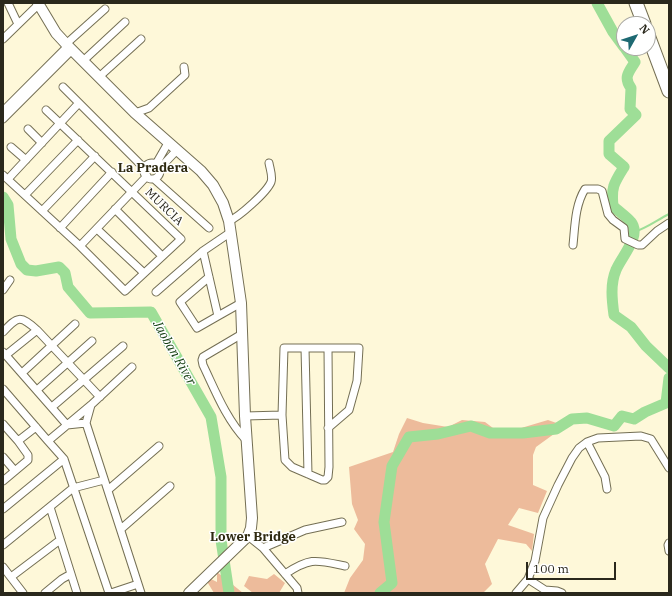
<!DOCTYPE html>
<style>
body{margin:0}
#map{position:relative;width:672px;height:596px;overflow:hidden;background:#fef8d9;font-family:"IBM Plex Serif",serif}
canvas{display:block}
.frame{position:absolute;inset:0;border:4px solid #2a281c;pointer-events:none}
.north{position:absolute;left:616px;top:16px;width:40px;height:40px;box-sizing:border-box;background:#fff;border:1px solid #aaa9a4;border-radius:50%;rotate:51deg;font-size:11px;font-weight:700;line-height:16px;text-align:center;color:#2a281c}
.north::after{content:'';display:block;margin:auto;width:14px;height:18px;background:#1e6972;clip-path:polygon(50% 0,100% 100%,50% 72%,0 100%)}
.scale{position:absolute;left:526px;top:562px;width:90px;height:18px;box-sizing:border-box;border:2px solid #2a281c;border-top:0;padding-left:5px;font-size:12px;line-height:14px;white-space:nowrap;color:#2a281c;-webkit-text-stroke:3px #fff;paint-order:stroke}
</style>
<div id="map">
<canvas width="672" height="596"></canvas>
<div class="frame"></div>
<div class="north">N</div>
<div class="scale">100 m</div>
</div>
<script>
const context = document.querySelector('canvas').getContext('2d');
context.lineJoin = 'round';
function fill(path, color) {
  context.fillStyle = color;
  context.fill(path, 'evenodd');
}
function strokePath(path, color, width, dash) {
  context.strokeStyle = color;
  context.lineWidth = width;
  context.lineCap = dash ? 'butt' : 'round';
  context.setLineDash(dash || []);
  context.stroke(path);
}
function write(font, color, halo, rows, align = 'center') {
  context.font = font + ' "IBM Plex Serif",serif';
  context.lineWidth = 3;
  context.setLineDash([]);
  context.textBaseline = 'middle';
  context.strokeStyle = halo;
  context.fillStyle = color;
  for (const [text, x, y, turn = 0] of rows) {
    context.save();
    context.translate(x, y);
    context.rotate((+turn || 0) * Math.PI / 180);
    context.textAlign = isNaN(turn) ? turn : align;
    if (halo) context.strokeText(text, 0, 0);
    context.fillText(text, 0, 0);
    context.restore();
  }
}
const green = new Path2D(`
 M 407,418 L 423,423 L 448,427 L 462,420 L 485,422 L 493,428 L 511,431 L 548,420 L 565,426 L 536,447 L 533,455 L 533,485 L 547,491 L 538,513 L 519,508 L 508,525 L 534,534 L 532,551 L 526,544 L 498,539 L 485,564 L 492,584 L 483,593 L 344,593 L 350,578 L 363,560 L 365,544 L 354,529 L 358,520 L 352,504 L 349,467 L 393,452 L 399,434 Z
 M 217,572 L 243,593 L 214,593 L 203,575 L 217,582 Z
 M 274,574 L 285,583 L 279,593 L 253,593 L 244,586 L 249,576 L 267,579 Z`);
const stream = new Path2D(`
 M 634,232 C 647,228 657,220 669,214`);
const river = new Path2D(`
 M 597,3 L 613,32 L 624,47
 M 625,48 L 635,62 C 629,72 623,77 631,88 L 630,109 L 636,115 L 609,141 L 609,154 L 624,167 C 614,183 611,187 613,206 C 618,211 626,216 631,222 C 642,236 621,257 616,270 C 610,284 612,300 614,315 L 631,327 L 646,346 L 669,368
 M 3,197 L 8,205 L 11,239 L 21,264 L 27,270 L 36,271 L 59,267 L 65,273 L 68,287 L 90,313 L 151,312 L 211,417 L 221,477 L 221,540 L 229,593
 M 380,593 L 392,583 L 384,522 L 392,466 L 409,437 L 438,434 L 471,426 L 490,433 L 523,433 L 556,429 L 572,419 L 587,418 L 614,426 L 622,416 L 634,419 L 645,412 L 666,403 L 669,378`);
const street = new Path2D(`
 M 8,3 L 18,24
 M 3,39 L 40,3
 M 66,44 L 105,9
 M 83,61 L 125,22
 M 99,77 L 141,39
 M 63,87 L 145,169
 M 3,111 L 68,46
 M 135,113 L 149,108 L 185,75 L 184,67
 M 3,119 L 72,50
 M 28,129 L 42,143
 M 11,147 L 26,160
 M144 171a8 8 0 1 1 16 0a8 8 0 1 1-16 0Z
 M 156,164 L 168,143
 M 160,168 L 177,150
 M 3,175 L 80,246 L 125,291 L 181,239 L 46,110
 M 8,179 L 79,103
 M 154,179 L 209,228
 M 25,195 L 78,140
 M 115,209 L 162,256
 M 42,211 L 95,156
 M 229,221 C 239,217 267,192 271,182 C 273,177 270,169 269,163
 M 60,228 L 112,172
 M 97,229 L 144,273
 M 573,245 C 575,226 575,205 585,189 L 598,189 L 602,191 L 608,214 L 613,220 L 624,228 L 625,239 L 638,245 L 642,245 L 657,231 L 669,223
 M 80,246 L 147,176
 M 203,251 L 218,316 L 241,303
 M 209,277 L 180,302 L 197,328 L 218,316
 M 3,290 L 10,280
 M 156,292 L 203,251 L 231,232
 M 3,332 C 18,316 20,315 37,330 L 100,397
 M 242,334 L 203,357 L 202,360 L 203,365 C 215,390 226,419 246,440
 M 305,348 L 308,474
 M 328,348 L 329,467 L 328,477 L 325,480 L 322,480 L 292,467 L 285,460 L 282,415 L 284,348 L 359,348 L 357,381 L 349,410 L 328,428
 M 3,352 L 67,425 L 86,423
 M 6,355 L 37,330
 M 132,367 L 91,405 L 86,423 L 141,593
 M 22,373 L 75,324
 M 3,389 L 48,441 L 91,405
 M 37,390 L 92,341
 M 52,407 L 123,346
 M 245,416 L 282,415
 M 3,424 L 18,441
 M 48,441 L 64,459 L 109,593
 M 587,442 L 605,477 L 607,489
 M 3,457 L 15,471
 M 3,481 L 28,460 L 28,455 L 18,441 L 36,427
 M 108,490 L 159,446
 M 50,507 L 77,593
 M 3,509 L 64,459
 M 121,529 L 170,486
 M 248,536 L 263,548 L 305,530 L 342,522
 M 669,543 L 668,545 L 669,551
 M 3,545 L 73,488 L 104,480
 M 263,548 L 297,588 L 298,593
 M 3,567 L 23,593
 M 285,574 C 311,557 316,560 345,566
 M 11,577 L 60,540
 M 528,579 L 545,590 L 557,591 L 562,593
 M 45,593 L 62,579 L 71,574
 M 111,593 L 138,584
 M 516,593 L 528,579 L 535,561 L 543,518 L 558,485 L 572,458 L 579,448 L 587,442 L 598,438 L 641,436 L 651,439 L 669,468`);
const secondary = new Path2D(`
 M 38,3 L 56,33 L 68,46 L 135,113 L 201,171 L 213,185 L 223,203 L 229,221 L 241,303 L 245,416 L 252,518 L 251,528 L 248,536 L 189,593`);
const highway = new Path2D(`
 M 636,3 L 644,24
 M 648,35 L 669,91`);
const streetNames = [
 ["MURCIA",164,207,44]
];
const neighbourhoodNames = [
 ["La Pradera",153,168],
 ["Lower Bridge",253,537]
];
const waterNames = [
 ["Jaoban River",174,353,60]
];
fill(green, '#edbb9b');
strokePath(stream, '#9ede97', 2);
strokePath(river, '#9ede97', 11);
strokePath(street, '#746f54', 9);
strokePath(secondary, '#746f54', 12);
strokePath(highway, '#746f54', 15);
strokePath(street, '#fff', 7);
strokePath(secondary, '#fff', 10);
strokePath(highway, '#fff', 13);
write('12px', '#2a281c', '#fff', streetNames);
write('bold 13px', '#2e2910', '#fff', neighbourhoodNames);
write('italic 13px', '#164113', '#fff', waterNames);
</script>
